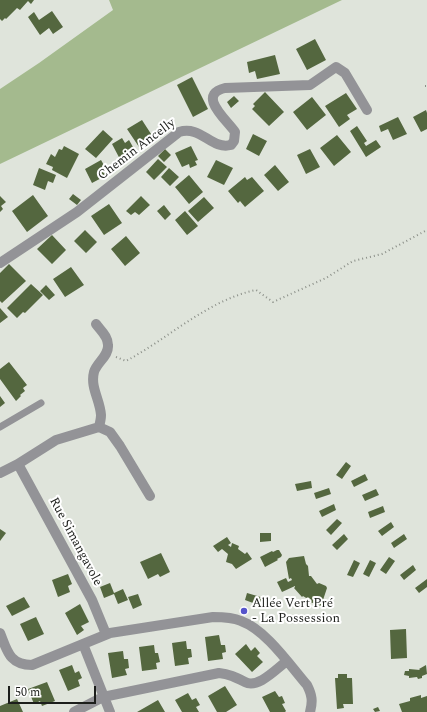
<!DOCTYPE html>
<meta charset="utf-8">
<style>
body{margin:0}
#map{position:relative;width:427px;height:712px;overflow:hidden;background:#dfe4db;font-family:Spectral,serif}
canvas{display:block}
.scale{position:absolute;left:8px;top:686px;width:88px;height:18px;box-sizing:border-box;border:2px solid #1c1e1b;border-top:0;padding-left:5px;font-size:12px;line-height:14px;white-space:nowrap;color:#1c1e1b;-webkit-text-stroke:3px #fff;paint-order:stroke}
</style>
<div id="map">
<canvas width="427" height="712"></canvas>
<div class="scale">50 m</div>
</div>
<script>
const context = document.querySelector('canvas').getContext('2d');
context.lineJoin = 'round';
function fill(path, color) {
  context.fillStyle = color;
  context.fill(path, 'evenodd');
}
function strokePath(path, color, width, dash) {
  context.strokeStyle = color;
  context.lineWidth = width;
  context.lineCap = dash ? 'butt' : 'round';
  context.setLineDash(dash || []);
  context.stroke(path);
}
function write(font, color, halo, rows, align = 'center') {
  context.font = font + ' Spectral,serif';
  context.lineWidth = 4;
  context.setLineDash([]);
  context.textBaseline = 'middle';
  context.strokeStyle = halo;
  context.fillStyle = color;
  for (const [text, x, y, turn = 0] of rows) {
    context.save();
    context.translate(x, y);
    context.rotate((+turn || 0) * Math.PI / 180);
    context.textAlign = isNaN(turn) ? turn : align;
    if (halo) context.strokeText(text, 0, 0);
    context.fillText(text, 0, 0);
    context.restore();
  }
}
const forest = new Path2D(`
 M 109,0 L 342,0 L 0,164 L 0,89 L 39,63 L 113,10 Z`);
const building = new Path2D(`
 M 0,0 L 34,0 L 31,4 L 28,1 L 20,10 L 17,8 L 6,19 L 5,18 L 2,21 L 0,19 Z
 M 52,11 L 63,27 L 53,34 L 49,28 L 40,35 L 28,17 L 34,12 L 39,20 Z
 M 315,39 L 326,60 L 307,70 L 296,49 Z
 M 275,55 L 280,74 L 257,79 L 255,71 L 249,73 L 247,62 Z
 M 192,77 L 208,109 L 193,117 L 177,85 Z
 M 265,92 L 284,112 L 269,126 L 252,109 L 255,106 L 253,104 Z
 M 346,93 L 357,109 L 347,115 L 350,119 L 339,127 L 325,106 Z
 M 234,96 L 239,101 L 231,108 L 227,102 Z
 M 312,97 L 326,115 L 307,130 L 293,112 Z
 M 426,110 L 427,113 L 427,129 L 421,132 L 413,117 Z
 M 398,117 L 407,134 L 393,140 L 388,129 L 381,132 L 379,126 Z
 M 142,120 L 153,137 L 139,147 L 127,129 Z
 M 357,126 L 367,141 L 364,143 L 366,146 L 376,140 L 381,147 L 366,157 L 350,131 Z
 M 103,130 L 113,139 L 96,158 L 85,149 Z
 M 253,134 L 267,141 L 259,156 L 246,149 Z
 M 337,135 L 351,152 L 334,166 L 320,148 Z
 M 122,138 L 125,143 L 129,140 L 137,154 L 122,163 L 112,144 Z
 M 64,146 L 79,154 L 67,178 L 52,170 L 53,167 L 46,164 L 51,154 L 55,157 L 59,149 L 62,150 Z
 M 191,146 L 198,160 L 195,161 L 197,165 L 190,168 L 189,164 L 182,167 L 175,153 Z
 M 165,149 L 171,155 L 164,162 L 158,156 Z
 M 310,149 L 320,167 L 306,174 L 297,155 Z
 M 158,159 L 167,167 L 154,180 L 146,172 Z
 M 101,160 L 109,174 L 92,183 L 85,169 Z
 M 216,160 L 233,168 L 224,185 L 207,177 Z
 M 275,165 L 289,182 L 278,191 L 264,175 Z
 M 39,168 L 56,175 L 53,183 L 48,181 L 45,190 L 33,185 Z
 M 169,168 L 179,177 L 170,186 L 161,177 Z
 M 189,175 L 203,192 L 189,204 L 175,187 Z
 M 245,177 L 247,180 L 252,177 L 264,191 L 245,207 L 240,201 L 238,203 L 228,191 Z
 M 73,194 L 81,200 L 77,205 L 69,199 Z
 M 33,195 L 48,216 L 27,232 L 12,211 Z
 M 0,196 L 6,202 L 1,206 L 3,209 L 0,212 Z
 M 141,196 L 150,205 L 139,215 L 135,212 L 131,215 L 126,211 Z
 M 204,197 L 214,208 L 198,222 L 188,211 Z
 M 109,204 L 122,223 L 104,235 L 91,216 Z
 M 164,205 L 171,214 L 165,220 L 157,211 Z
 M 185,211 L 198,226 L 187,235 L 175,220 Z
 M 85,230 L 97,242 L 86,253 L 74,241 Z
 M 52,235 L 66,250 L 52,264 L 37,249 Z
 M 126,236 L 140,253 L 125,266 L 111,249 Z
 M 9,264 L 26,281 L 2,303 L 0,301 L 0,273 Z
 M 71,267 L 84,285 L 65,297 L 53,279 Z
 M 31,284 L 43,295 L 25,313 L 23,312 L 17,318 L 7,308 Z
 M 46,285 L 55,295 L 49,300 L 40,291 Z
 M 0,308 L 8,317 L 0,323 Z
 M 9,362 L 27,385 L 23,388 L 25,391 L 20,395 L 21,396 L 16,401 L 0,379 L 0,369 Z
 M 0,396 L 5,403 L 0,407 Z
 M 346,462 L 351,466 L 342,479 L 336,475 Z
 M 365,474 L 368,480 L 354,487 L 351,481 Z
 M 311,481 L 312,488 L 297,491 L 295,484 Z
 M 329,488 L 331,494 L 316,499 L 314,493 Z
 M 376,489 L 379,495 L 365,501 L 362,495 Z
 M 334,504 L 336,510 L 322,517 L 319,511 Z
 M 383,506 L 385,512 L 370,518 L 368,512 Z
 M 337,519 L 342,523 L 331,535 L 326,530 Z
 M 391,522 L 394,527 L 382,536 L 378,531 Z
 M 0,529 L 6,533 L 0,541 Z
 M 260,533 L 271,533 L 271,541 L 260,542 Z
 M 344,534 L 348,539 L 337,550 L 332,545 Z
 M 404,534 L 407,539 L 394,548 L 391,543 Z
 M 227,537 L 231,543 L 228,545 L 231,547 L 232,543 L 239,546 L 238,549 L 245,554 L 247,552 L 252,559 L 236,569 L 232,564 L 226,562 L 228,554 L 222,549 L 218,552 L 213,546 Z
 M 277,550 L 279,550 L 282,555 L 281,557 L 277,559 L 278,560 L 265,567 L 260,557 L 272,551 L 273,552 Z
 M 161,553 L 170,572 L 160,577 L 158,574 L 148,579 L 140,562 Z
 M 304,556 L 306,564 L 308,566 L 309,576 L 311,576 L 317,584 L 319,583 L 326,586 L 327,588 L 321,606 L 310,602 L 311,601 L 303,596 L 302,597 L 294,588 L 295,587 L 295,586 L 282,592 L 277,582 L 286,578 L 288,582 L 292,580 L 291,578 L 289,579 L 286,562 L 289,558 Z
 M 389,557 L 395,561 L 386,574 L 380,570 Z
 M 354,560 L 360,563 L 353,577 L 347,575 Z
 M 370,560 L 376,563 L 369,577 L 363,574 Z
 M 413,565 L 416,570 L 404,580 L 400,575 Z
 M 68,574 L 72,584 L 68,586 L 70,592 L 58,597 L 52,580 Z
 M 427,579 L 427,587 L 419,593 L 415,588 Z
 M 110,583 L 114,593 L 123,589 L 128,600 L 118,604 L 114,594 L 104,598 L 100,587 Z
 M 247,593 L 264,598 L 261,606 L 245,600 Z
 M 138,594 L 142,605 L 133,609 L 128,597 Z
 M 24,597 L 30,607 L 12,616 L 6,606 Z
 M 80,604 L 89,622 L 81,626 L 84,630 L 77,635 L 65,613 Z
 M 36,617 L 44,634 L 28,641 L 20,624 Z
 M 406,629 L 407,658 L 391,659 L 390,630 Z
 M 219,635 L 221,645 L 225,645 L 226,652 L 222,653 L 223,659 L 208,661 L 205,637 Z
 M 186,641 L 187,649 L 191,649 L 192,657 L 188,658 L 189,664 L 175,666 L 172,643 Z
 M 246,644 L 251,651 L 255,647 L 260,653 L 257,656 L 263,662 L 252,672 L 235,654 Z
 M 154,645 L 155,653 L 158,653 L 160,662 L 156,663 L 157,669 L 142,671 L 139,647 Z
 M 123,651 L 124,659 L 128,659 L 129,668 L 125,669 L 127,675 L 112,678 L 108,653 Z
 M 72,665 L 75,673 L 79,671 L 82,678 L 78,680 L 80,686 L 68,691 L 59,670 Z
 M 426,665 L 427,674 L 422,676 L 422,678 L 418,679 L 417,677 L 409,678 L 409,676 L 404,675 L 405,671 L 409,671 L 409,669 L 420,670 L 419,669 Z
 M 338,674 L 347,674 L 347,678 L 352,678 L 353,704 L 343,704 L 344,708 L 337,709 L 335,678 L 338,678 Z
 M 47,682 L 55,701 L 42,706 L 40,701 L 34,704 L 28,689 Z
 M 225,686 L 237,705 L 226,712 L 217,712 L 208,696 Z
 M 275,691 L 279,697 L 282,696 L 285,703 L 282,704 L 286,711 L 285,712 L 270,712 L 262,697 Z
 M 188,693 L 192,700 L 196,698 L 200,705 L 196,707 L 199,712 L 182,712 L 175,700 Z
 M 421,695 L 421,698 L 427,696 L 427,712 L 402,712 L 399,704 L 410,701 L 410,698 Z
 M 17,699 L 23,712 L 0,712 L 0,706 Z
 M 158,700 L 165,712 L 137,712 Z
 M 378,707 L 380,711 L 375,712 L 373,709 Z`);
const path = new Path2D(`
 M 425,86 L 427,86
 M 116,357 L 126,361 C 169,338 208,300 256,290 L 273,302 L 326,278 L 353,261 L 382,254 L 427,230`);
const lane = new Path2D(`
 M 0,427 L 41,403`);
const street = new Path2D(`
 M 0,263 L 77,212 L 179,132 C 201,125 211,150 231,145 L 234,141 L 235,132 C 227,120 196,95 225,88 L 310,85 L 336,67 L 345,73 L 367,110
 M 96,324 C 101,331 108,336 108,345 C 109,356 97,362 94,372 C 90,387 100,400 101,415 C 101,419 100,423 99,427
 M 18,464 L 92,600 L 106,634
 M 0,473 L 18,464 L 56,440 L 99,427 L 110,432 L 120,446 L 150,496
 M 0,633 C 7,650 9,665 32,665 L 110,633 L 213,617 C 222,617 232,617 241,621 C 266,630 289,664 307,685 C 312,695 313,701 310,712
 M 83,644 L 110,712
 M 74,712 L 103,697 L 219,673 C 229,674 235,677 245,682 C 258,689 276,669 287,661`);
const markers = [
 [244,611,4,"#5554cb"]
];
const streetNames = [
 ["Chemin Ancelly",137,150,-37],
 ["Rue Simangavole",75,542,62]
];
const poiNames = [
 ["Allée Vert Pré",252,604],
 ["- La Possession",252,619]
];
fill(forest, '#a4ba8e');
fill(building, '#54673f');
strokePath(path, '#8c9089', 2, [1, 3]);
strokePath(lane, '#939397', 7);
strokePath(street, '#939397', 10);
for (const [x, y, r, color] of markers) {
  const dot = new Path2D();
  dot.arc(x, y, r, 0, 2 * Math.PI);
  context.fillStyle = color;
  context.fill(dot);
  strokePath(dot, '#fff', 1.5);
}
write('13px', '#1c1e1b', '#fff', streetNames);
write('13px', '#1c1e1b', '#fff', poiNames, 'left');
</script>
